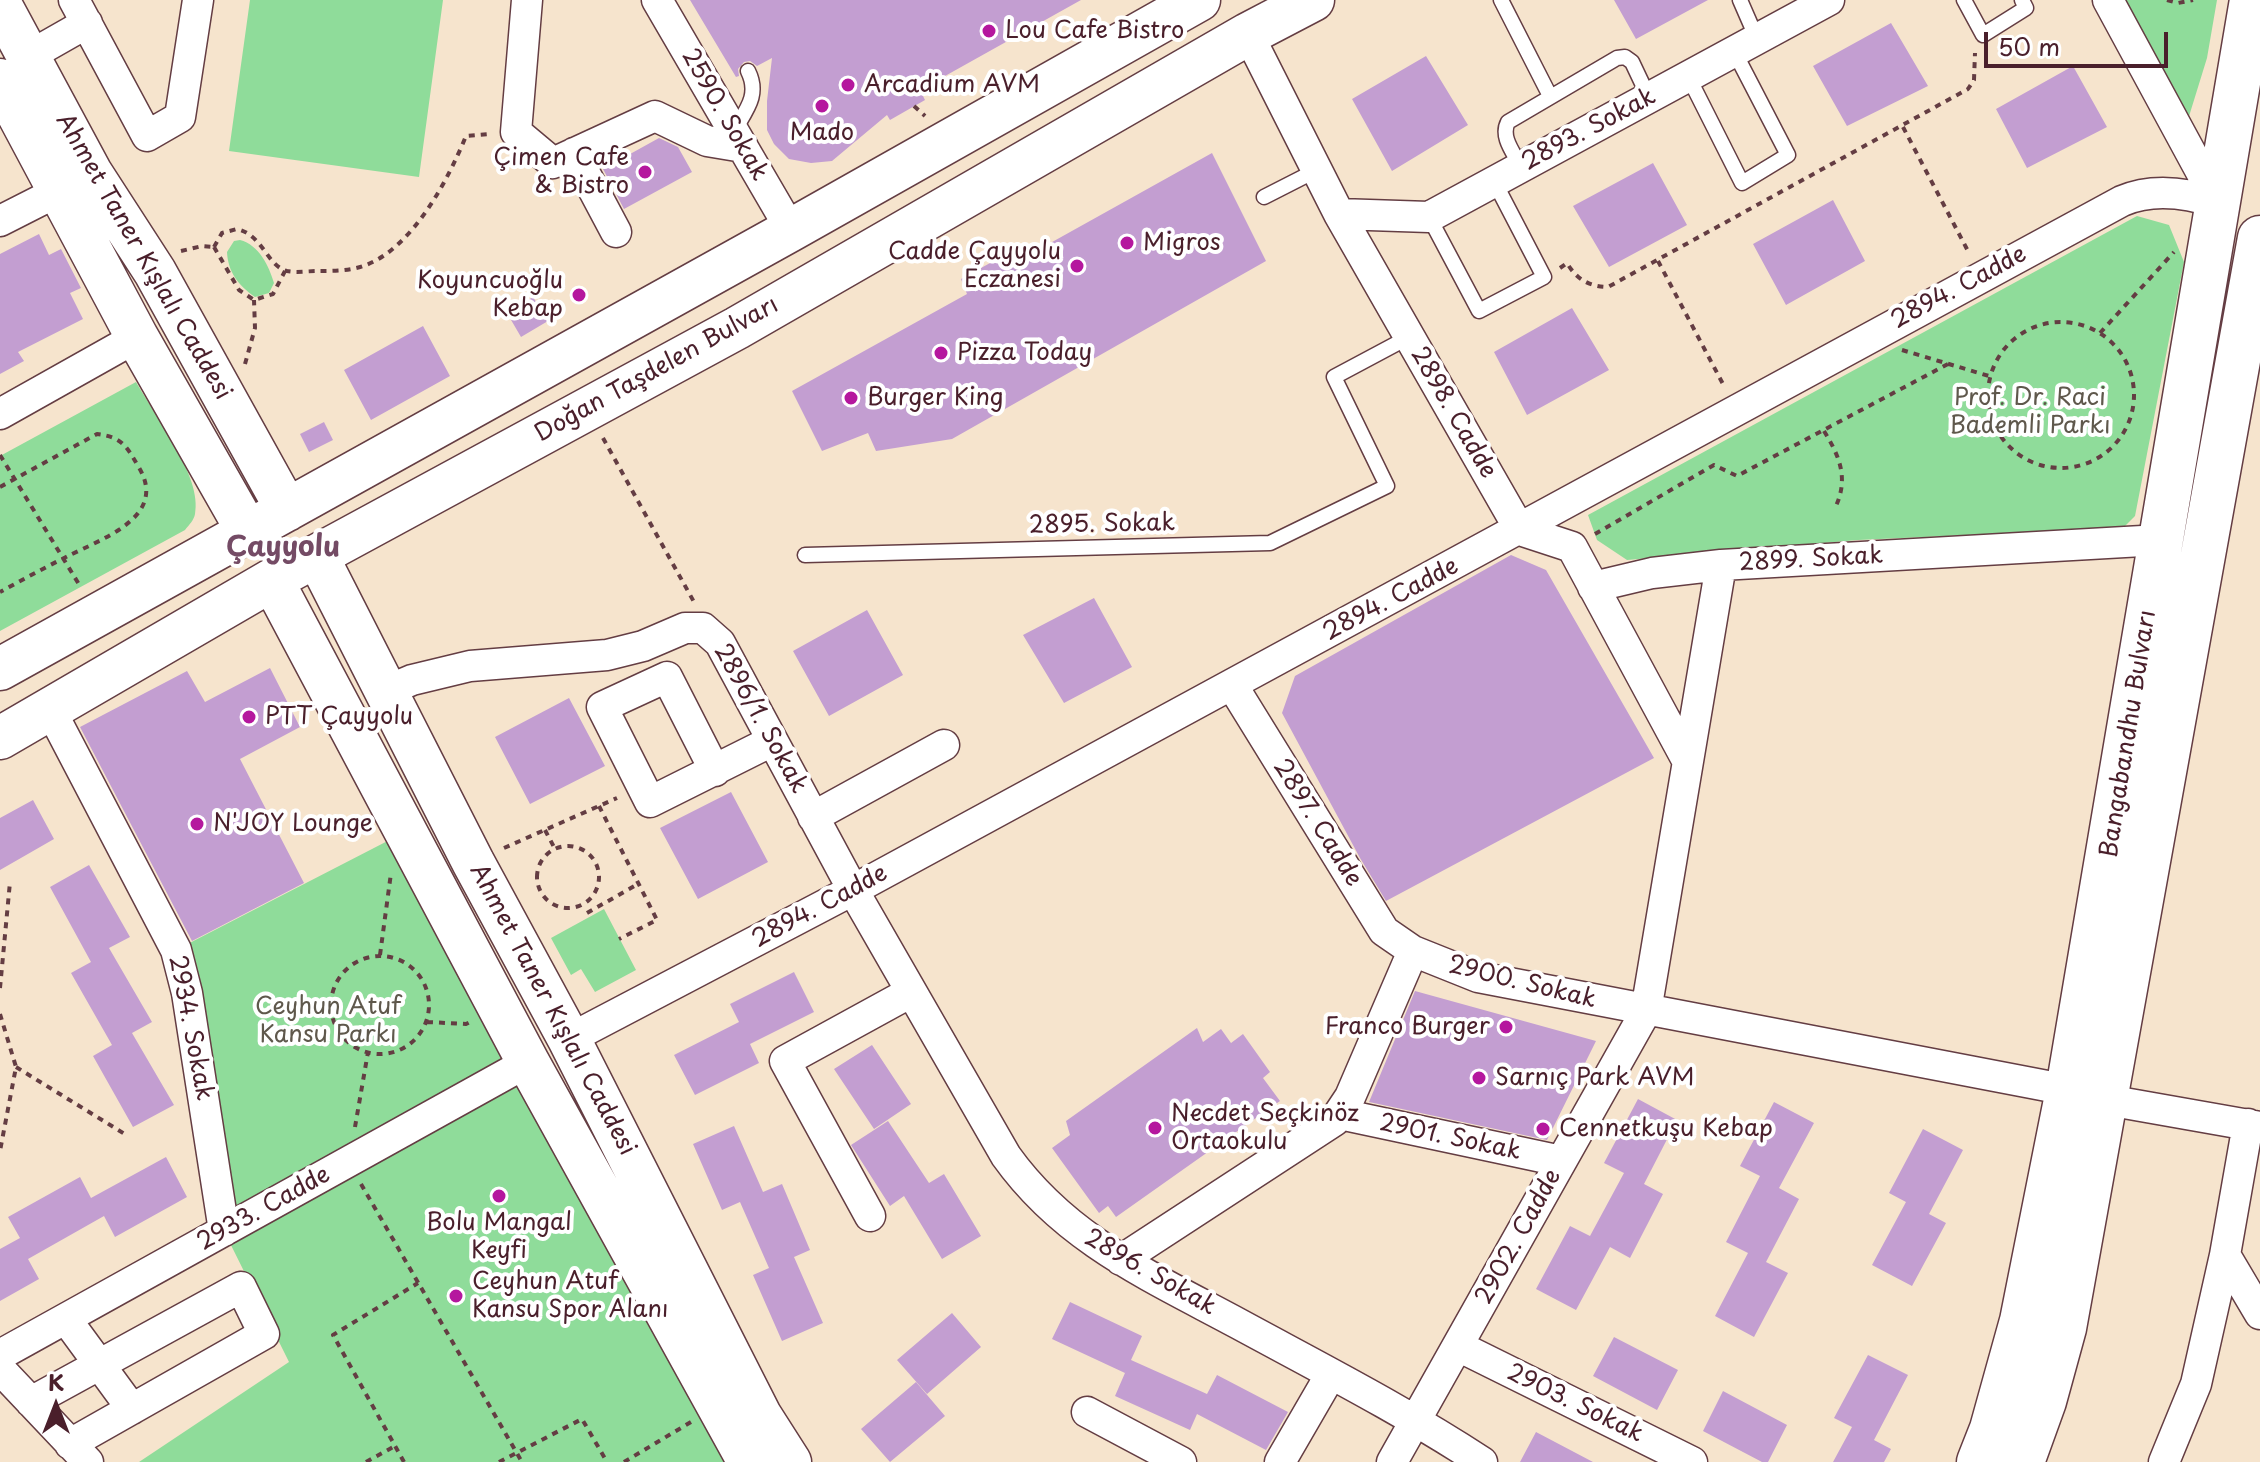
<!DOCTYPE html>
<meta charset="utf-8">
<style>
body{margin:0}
#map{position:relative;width:2260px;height:1462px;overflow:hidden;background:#f6e4cd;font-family:"Playpen Sans",sans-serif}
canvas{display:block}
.north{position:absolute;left:16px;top:1366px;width:80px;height:80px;-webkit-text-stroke:6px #fff;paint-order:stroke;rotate:0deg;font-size:22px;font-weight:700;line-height:32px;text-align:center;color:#4a1f2b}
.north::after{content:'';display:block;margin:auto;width:28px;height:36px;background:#4a1f2b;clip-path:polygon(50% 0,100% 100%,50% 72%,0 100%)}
.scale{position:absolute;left:1984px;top:32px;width:184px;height:36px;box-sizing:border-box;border:4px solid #4a1f2b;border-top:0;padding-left:10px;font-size:24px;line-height:28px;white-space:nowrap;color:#4a1f2b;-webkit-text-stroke:6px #fff;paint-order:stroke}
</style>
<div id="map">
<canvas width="2260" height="1462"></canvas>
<div class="north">K</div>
<div class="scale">50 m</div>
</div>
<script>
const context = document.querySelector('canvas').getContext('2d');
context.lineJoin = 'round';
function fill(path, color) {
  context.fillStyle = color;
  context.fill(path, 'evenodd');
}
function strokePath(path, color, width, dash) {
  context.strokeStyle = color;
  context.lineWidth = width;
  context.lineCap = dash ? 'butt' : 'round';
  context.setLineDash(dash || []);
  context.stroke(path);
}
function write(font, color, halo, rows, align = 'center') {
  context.font = font + ' "Playpen Sans",sans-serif';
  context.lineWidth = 8;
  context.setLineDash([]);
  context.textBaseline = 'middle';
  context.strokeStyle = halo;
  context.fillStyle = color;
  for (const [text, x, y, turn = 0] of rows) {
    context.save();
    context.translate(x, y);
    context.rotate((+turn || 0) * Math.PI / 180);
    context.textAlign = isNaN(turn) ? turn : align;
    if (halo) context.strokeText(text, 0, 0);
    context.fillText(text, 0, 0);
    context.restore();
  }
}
const green = new Path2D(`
 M 250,0 L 443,0 L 419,177 L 229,151 Z
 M 2116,0 L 2217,0 L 2207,58 L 2186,126 Z
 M 2137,216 L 2169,225 L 2184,262 L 2135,516 L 2123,528 L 1858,540 L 1627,560 L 1597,540 L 1588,515 Z
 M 240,240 C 259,245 269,266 274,283 L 269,293 L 255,297 C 238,285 228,272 227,252 L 234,241 Z
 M 136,382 C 154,414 203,477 195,514 C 194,520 189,525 185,530 L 0,631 L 0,456 Z
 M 405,832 L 749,1462 L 139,1462 L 289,1362 L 224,1231 L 176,950 Z
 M 604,909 L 636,970 L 595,992 L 581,969 L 571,975 L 551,938 Z`);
const building = new Path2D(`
 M 690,0 L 1081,0 L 920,90 L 925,100 L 890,120 L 887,115 L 832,161 L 811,163 L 789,159 L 774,144 L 767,130 L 767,101 L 772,58 L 757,66 L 750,61 L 744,62 L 738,69 L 739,76 L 736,77 Z
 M 1614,0 L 1708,0 L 1636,39 Z
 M 1891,23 L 1928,86 L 1847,126 L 1813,66 Z
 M 1426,56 L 1468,125 L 1392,171 L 1352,99 Z
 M 2073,66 L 2107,127 L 2027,168 L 1996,109 Z
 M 659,138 L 678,147 L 692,172 L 624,209 L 603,169 Z
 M 1212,153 L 1266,261 L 952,439 L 876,451 L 868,433 L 822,451 L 792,391 L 967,294 L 961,279 L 1021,246 L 1027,256 Z
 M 1653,163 L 1687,225 L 1609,267 L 1573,206 Z
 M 1833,200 L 1865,261 L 1786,305 L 1753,244 Z
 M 39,234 L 49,255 L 61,249 L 81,288 L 70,293 L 83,319 L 18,352 L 24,361 L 0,374 L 0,254 Z
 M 533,297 L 548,321 L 521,337 L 507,313 Z
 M 1572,308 L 1609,370 L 1527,415 L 1494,352 Z
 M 423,326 L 450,376 L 371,420 L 344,370 Z
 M 324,422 L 333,440 L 309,452 L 300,434 Z
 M 1511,555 L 1546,570 L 1654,758 L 1386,901 L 1360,858 L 1282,713 L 1295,676 Z
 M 1094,598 L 1132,667 L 1064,703 L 1023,635 Z
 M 867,610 L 903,675 L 829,716 L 793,651 Z
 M 270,668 L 300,727 L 240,759 L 304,883 L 192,941 L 80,727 L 187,671 L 205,702 Z
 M 569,698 L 605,766 L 530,804 L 495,737 Z
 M 731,792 L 768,862 L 698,899 L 660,828 Z
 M 33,800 L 54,839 L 0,870 L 0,818 Z
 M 89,865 L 130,937 L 109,948 L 152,1022 L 132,1033 L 174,1105 L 133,1127 L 93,1056 L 112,1045 L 71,973 L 91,962 L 50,887 Z
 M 794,972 L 814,1012 L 750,1044 L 759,1063 L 695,1095 L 674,1055 L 739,1022 L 730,1004 Z
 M 1415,991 L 1596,1041 L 1547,1140 L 1369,1102 Z
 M 1197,1028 L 1203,1042 L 1221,1029 L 1231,1043 L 1243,1034 L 1270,1072 L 1263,1078 L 1280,1101 L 1116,1217 L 1108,1206 L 1099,1213 L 1052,1148 L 1070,1135 L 1066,1121 Z
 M 872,1045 L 911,1104 L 874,1129 L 834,1069 Z
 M 1638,1099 L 1677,1120 L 1644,1184 L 1663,1194 L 1630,1258 L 1610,1247 L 1576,1310 L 1536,1289 L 1570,1226 L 1590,1236 L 1624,1173 L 1604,1163 Z
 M 1774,1102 L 1814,1123 L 1779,1188 L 1799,1199 L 1766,1262 L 1788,1273 L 1754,1337 L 1715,1316 L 1748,1253 L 1726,1242 L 1760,1176 L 1740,1166 Z
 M 888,1121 L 929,1183 L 944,1174 L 981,1236 L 942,1259 L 904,1196 L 890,1206 L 851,1145 Z
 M 734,1126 L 763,1192 L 782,1184 L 810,1250 L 794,1257 L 823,1323 L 782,1341 L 753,1275 L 769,1268 L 740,1202 L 722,1210 L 693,1144 Z
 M 1923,1129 L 1963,1150 L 1929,1214 L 1946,1223 L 1912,1286 L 1872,1265 L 1906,1202 L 1889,1193 Z
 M 166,1157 L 187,1197 L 115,1237 L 104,1216 L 28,1259 L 39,1279 L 0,1301 L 0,1249 L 20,1238 L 8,1217 L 80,1177 L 91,1198 Z
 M 1070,1302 L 1142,1336 L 1131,1360 L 1207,1394 L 1217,1375 L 1288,1412 L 1266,1450 L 1197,1414 L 1190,1430 L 1115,1396 L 1128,1366 L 1125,1373 L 1052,1339 Z
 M 952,1313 L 981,1347 L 927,1394 L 897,1360 Z
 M 1614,1337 L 1678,1370 L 1657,1410 L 1593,1376 Z
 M 1868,1355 L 1908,1375 L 1874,1440 L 1891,1449 L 1884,1462 L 1833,1462 L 1852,1427 L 1834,1418 Z
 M 916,1382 L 945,1416 L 890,1462 L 861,1429 Z
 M 1723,1391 L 1787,1425 L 1768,1462 L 1762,1462 L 1703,1431 Z
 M 1536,1432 L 1593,1462 L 1520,1462 Z`);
const path = new Path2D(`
 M 2167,0 L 2178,3 L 2193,0
 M 914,106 L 925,116
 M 1903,127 L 1969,253
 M 214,247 L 222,233 L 237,229 C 263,235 267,266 287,271 C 296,273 308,271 318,271 C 334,271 351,271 366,265 C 413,247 448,180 466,136 L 490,134
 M 214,247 L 239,290 L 254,300 L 273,294 L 285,271
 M 181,251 L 202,246 L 214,247
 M 1658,261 L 1724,386
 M 1560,268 L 1567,263 C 1576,279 1590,287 1608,287 L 1968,89 L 1974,80 L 1975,53
 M1988 395a73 73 0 1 1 146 0a73 73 0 1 1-146 0Z
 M 2100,333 L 2174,252
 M 1902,350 L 1989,376
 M 245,364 L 255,328 L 254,300
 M 1824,431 C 1840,457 1849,479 1835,508
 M 603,438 L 694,602
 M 0,455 L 80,586
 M 0,487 L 97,434 C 121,437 126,445 138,466 C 170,517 101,539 66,557 C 44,568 22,580 0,592
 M 1595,534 L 1714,465 L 1737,476 L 1948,364
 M 599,806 L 657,920 L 619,939
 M 545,830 L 555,849
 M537 877a31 31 0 1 1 62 0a31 31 0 1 1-62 0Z
 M 504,848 L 617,798
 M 587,913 L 638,884
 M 380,955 L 391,873
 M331 1005a49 49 0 1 1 98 0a49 49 0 1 1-98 0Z
 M 0,988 L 10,882
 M 0,1014 L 16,1067 L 0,1151
 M 427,1022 L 466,1024 L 472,1021
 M 16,1067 L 128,1136
 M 355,1127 L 368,1052
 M 361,1184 L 522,1462
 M 366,1462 L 395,1446
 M 404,1462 L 333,1335 L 418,1283
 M 499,1462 L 582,1419 L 607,1462
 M 624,1462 L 691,1422`);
const lane = new Path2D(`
 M 1501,0 L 1550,96
 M 1740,0 L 1757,39
 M 1964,0 L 1983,35 L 2026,8 L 2022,0
 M 1688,76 L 1742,183 L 1788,155 L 1734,51
 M 734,131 C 746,110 760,95 748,71
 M 1521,167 C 1514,153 1500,137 1508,122 L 1617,58 L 1625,57 L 1632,62 L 1649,98
 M 1264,197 L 1317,170
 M 1429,217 L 1479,311 L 1544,277 L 1494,181
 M 805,555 L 1270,543 L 1387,486 L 1334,377 L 1409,337`);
const street = new Path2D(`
 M 74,0 L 147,136 L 180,117 L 198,0
 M 527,0 L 516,132 L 553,163 L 655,116 L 707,141 L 743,147
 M 657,0 L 791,230
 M 2108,0 L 2218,203
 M 1248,34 L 1339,214 L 1520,530 L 1572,547 L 1687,760
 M 29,56 L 87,23
 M 574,153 L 616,232
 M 1339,214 L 1429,217 L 1829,0
 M 0,221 L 61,190
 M 0,414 L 137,337
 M 1593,587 L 1652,573 L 1721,565
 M 1232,685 L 1384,931 L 1413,951
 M 386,691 L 412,680 L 470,666 L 607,655 L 643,646 L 685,628 L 703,628 L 720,643 L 853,890 L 1006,1156 C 1066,1240 1152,1277 1239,1324 C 1322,1369 1404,1411 1482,1462
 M 51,711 L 176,950 L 187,993 L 224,1231
 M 715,771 L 667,677 L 602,707 L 650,802 L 772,741
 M 813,817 L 944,745
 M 569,1039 L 853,890 L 2122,201 C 2152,188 2188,193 2218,203
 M 2107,1100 L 2260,1127
 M 1340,1114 L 1561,1161
 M 870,1216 L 785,1061 L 911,992
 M 2225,1255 L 2260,1314
 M 1121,1260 L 1334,1121 L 1350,1097 L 1413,951 L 1478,977 L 2068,1090
 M 66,1319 L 132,1409
 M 1458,1346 L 1692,1462
 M 0,1355 L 528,1062
 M 0,1369 L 88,1462
 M 31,1402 L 241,1287 L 264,1334 L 70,1444
 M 1087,1412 L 1181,1462
 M 1280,1462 L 1331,1374
 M 1392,1462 L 1646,1011 L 1721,565 L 2160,540
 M 2164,1462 L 2196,1384 L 2225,1255 L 2248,1124`);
const secondary = new Path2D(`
 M 0,4 L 91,173 L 155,272 L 287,510
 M 0,80 L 137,337 L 248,532
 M 317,556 L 473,862 L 569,1039 L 760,1415 L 790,1462
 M 272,580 L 528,1062 L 749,1462
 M 0,669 L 791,230 L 1199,0
 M 0,738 L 272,580 L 737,328 L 1248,34 L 1313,0`);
const primary = new Path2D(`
 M 1979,1462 L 1992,1429 L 2022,1321 L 2068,1090 L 2252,0
 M 2022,1462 L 2044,1401 L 2064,1328 L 2260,238`);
const markers = [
 [989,31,8,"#b5179e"],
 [848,85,8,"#b5179e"],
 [822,106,8,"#b5179e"],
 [645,172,8,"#b5179e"],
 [1127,243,8,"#b5179e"],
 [1077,266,8,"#b5179e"],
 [579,295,8,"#b5179e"],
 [941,353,8,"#b5179e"],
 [851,398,8,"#b5179e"],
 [249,717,8,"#b5179e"],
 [197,824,8,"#b5179e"],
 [1506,1027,8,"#b5179e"],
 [1479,1078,8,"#b5179e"],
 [1155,1128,8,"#b5179e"],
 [1543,1129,8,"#b5179e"],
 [499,1196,8,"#b5179e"],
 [456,1296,8,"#b5179e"]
];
const poiNames = [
 ["Lou Cafe Bistro",1005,31],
 ["Arcadium AVM",864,85],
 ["Mado",822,133,"center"],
 ["Çimen Cafe",629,158,"right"],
 ["& Bistro",629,186,"right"],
 ["Migros",1143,243],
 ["Cadde Çayyolu",1061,252,"right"],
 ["Eczanesi",1061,280,"right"],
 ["Koyuncuoğlu",563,281,"right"],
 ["Kebap",563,309,"right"],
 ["Pizza Today",957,353],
 ["Burger King",867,398],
 ["PTT Çayyolu",265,717],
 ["N'JOY Lounge",213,824],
 ["Franco Burger",1490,1027,"right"],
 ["Sarnıç Park AVM",1495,1078],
 ["Necdet Seçkinöz",1171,1114],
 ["Ortaokulu",1171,1142],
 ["Cennetkuşu Kebap",1559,1129],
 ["Bolu Mangal",499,1223,"center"],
 ["Keyfi",499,1251,"center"],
 ["Ceyhun Atuf",472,1282],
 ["Kansu Spor Alanı",472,1310]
];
const streetNames = [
 ["2590. Sokak",724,115,60],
 ["2893. Sokak",1589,130,-28],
 ["Ahmet Taner Kışlalı Caddesi",143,257,60],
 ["2894. Cadde",1959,288,-28],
 ["Doğan Taşdelen Bulvarı",657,370,-29],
 ["2898. Cadde",1453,413,60],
 ["2895. Sokak",1102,525,-1],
 ["2899. Sokak",1811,560,-3],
 ["2894. Cadde",1391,600,-28],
 ["2896/1. Sokak",760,719,61],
 ["Bangabandhu Bulvarı",2129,734,-81],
 ["2897. Cadde",1317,823,58],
 ["2894. Cadde",820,907,-28],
 ["2900. Sokak",1522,983,14],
 ["Ahmet Taner Kışlalı Caddesi",552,1010,62],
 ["2934. Sokak",190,1028,79],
 ["2901. Sokak",1450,1138,12],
 ["2933. Cadde",264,1209,-29],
 ["2902. Cadde",1519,1237,-61],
 ["2896. Sokak",1150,1273,30],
 ["2903. Sokak",1575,1404,26]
];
const parkNames = [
 ["Prof. Dr. Raci",2030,398],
 ["Bademli Parkı",2030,426],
 ["Ceyhun Atuf",328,1007],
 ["Kansu Parkı",328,1035]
];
const quarterNames = [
 ["Çayyolu",283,548]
];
fill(green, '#8fdc9a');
fill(building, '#c39ed1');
strokePath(lane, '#643d43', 17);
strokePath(street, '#643d43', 33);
strokePath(secondary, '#643d43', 45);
strokePath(primary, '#643d43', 47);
strokePath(path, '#643d43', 4, [6, 6]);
strokePath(lane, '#fff', 14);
strokePath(street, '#fff', 30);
strokePath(secondary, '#fff', 42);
strokePath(primary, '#fff', 44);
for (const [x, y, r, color] of markers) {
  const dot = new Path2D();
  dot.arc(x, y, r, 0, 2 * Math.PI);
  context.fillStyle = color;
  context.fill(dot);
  strokePath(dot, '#fff', 3);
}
write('24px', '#4a1f2b', '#fff', poiNames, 'left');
write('24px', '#4a1f2b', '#fff', streetNames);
write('24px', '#5f584c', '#fff', parkNames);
write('bold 28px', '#744b65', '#fff', quarterNames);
</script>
